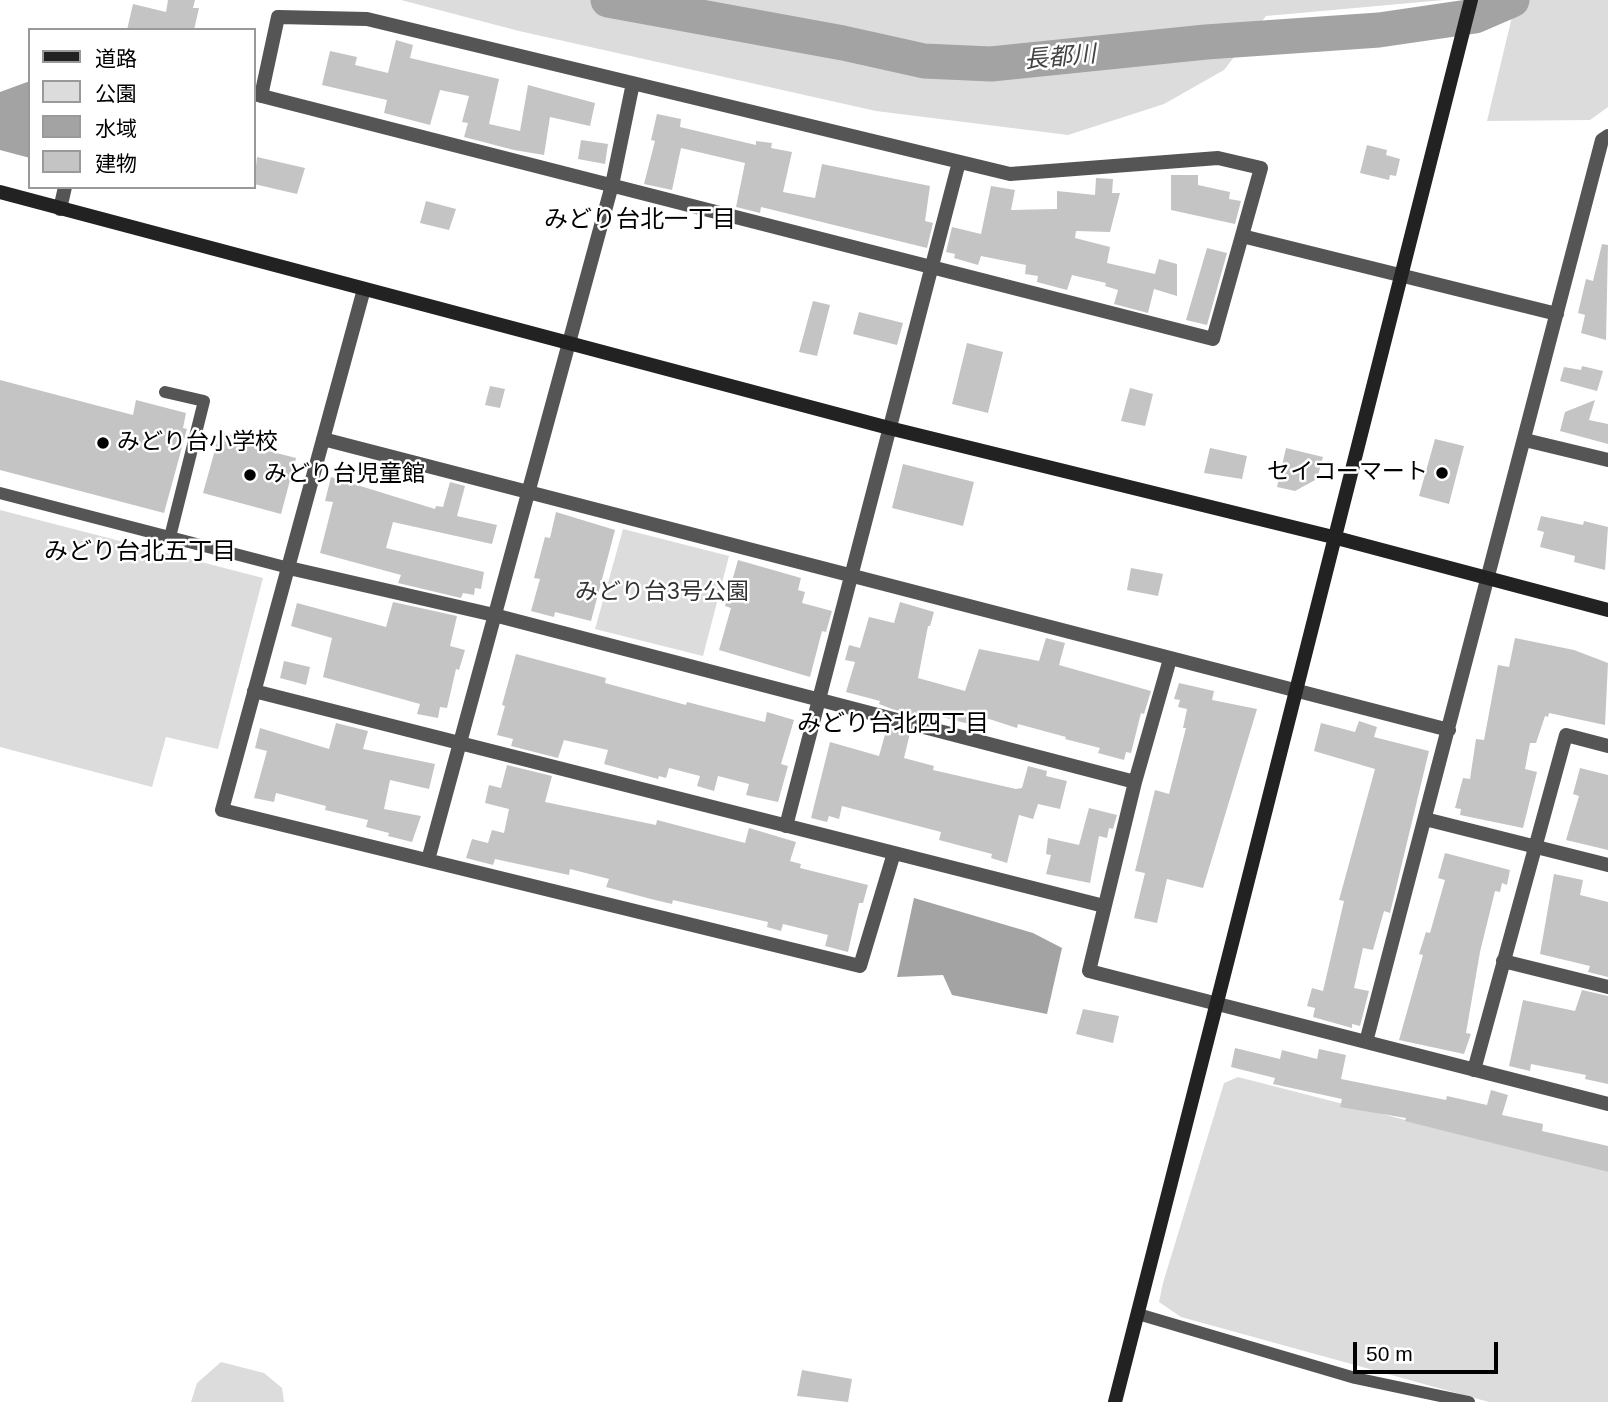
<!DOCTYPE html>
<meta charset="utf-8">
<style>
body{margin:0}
#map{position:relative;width:1608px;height:1402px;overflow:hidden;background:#fff;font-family:Helvetica,"Noto Sans JP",sans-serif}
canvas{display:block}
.legend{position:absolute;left:28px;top:28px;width:228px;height:161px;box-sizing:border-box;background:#fff;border:2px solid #999;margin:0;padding:9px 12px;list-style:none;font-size:21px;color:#000}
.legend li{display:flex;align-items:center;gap:14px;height:35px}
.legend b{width:35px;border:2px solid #999}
.scale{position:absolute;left:1353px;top:1342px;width:145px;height:32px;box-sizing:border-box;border:4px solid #000;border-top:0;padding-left:9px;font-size:21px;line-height:24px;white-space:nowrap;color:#000;-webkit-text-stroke:5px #fff;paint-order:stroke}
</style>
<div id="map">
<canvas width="1608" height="1402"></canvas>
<ul class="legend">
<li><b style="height:9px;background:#222"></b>道路</li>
<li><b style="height:19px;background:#dcdcdc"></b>公園</li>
<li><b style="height:19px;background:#a3a3a3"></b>水域</li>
<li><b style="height:19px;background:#c4c4c4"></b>建物</li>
</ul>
<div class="scale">50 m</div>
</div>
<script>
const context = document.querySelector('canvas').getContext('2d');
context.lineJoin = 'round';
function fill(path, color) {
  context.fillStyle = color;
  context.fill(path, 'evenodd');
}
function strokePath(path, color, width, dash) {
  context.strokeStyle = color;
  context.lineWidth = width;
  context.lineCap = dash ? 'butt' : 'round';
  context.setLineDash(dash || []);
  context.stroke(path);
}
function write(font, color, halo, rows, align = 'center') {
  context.font = font + ' Helvetica,"Noto Sans JP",sans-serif';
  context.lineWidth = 5;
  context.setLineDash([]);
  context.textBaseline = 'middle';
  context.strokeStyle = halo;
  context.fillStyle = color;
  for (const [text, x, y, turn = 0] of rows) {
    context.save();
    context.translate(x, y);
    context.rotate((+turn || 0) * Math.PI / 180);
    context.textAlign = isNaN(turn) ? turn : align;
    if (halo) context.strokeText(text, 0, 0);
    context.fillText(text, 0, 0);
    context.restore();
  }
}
const green = new Path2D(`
 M 401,0 L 1444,0 L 1266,16 L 1224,70 L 1164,104 L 1068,135 L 876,111 L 519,31 Z
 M 1516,0 L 1608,0 L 1608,107 L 1590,120 L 1487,121 Z
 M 0,510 L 263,578 L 218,749 L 166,737 L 152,787 L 0,747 Z
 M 623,529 L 729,556 L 703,656 L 595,629 Z
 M 1238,1077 L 1608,1172 L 1608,1402 L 1489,1402 L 1181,1317 L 1159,1302 L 1163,1283 L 1224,1083 Z
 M 221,1362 L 264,1373 L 282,1388 L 284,1402 L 191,1402 L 197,1383 Z`);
const water = new Path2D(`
 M 30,81 L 30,158 L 0,150 L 0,92 Z
 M 914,898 L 1033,933 L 1062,948 L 1047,1014 L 952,995 L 943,975 L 897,977 Z`);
const river = new Path2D(`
 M 608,0 L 843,43 L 924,61 L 991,64 L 1206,42 L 1379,30 L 1475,16 L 1512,0`);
const building = new Path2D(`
 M 168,0 L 195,0 L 193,8 L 199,8 L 194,30 L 127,30 L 133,4 L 166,12 Z
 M 396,40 L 413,45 L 410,58 L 499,79 L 489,124 L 520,131 L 528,85 L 595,103 L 590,126 L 550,117 L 544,155 L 514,150 L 464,137 L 468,123 L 462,122 L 469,96 L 440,90 L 430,125 L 384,113 L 387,100 L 322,85 L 330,51 L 357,57 L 355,65 L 388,73 Z
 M 657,114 L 681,119 L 680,127 L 756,145 L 756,141 L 772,143 L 771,148 L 792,152 L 783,192 L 815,198 L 822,164 L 930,186 L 925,221 L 933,223 L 927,248 L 761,207 L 760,213 L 736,207 L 745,163 L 681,148 L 672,190 L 644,184 L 655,141 L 651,140 Z
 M 581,140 L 608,144 L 605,164 L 578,159 Z
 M 1367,145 L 1387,150 L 1386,155 L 1400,159 L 1396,176 L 1390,175 L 1389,180 L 1360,173 Z
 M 257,157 L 305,168 L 297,194 L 254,184 Z
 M 1171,175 L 1198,175 L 1198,185 L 1230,192 L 1229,199 L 1241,201 L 1235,224 L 1171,210 Z
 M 1096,178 L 1113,179 L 1112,193 L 1120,193 L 1110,232 L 1076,231 L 1075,238 L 1110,247 L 1107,263 L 1155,274 L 1159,259 L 1177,264 L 1177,296 L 1154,289 L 1148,313 L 1114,304 L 1118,290 L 1105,286 L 1106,283 L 1072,275 L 1067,290 L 1037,282 L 1038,276 L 1025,274 L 1026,265 L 981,256 L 978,265 L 954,258 L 955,254 L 946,252 L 952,227 L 981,234 L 991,186 L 1015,190 L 1011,210 L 1057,209 L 1057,191 L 1095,195 Z
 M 426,201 L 456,209 L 449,230 L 420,223 Z
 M 1602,244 L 1608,245 L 1606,340 L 1581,333 L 1585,315 L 1578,313 L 1586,279 L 1593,281 Z
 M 1207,248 L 1227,253 L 1207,325 L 1186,320 Z
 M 813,301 L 830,305 L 817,356 L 799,352 Z
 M 859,312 L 903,323 L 897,345 L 853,334 Z
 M 967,343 L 1003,352 L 988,413 L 952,404 Z
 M 1582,366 L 1603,371 L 1597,391 L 1560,381 L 1564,367 L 1581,370 Z
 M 0,380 L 133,415 L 136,400 L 186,413 L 183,428 L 187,429 L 164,513 L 0,470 Z
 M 490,386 L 505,389 L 500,408 L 485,405 Z
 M 1130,388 L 1153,394 L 1145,426 L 1121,421 Z
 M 1595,400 L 1589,420 L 1608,424 L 1608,444 L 1560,431 L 1565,412 Z
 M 220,432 L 258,442 L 257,448 L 296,458 L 281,514 L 203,493 Z
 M 1435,439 L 1464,446 L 1449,504 L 1419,496 Z
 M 1210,448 L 1247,456 L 1242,479 L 1204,473 Z
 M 1286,448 L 1323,457 L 1317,479 L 1295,491 L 1277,487 Z
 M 903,464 L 974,482 L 963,526 L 892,508 Z
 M 331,477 L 435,509 L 436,506 L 443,507 L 450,482 L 465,486 L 457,516 L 497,525 L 492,544 L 393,522 L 386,548 L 484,572 L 481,589 L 475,588 L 474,595 L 463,593 L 461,598 L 398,583 L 401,575 L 320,553 L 333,502 L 325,501 Z
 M 556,512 L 615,530 L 591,621 L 555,612 L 554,617 L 531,611 L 540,579 L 534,578 L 545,537 L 550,538 Z
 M 1541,516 L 1583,525 L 1584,521 L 1608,527 L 1605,570 L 1574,562 L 1575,556 L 1540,547 L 1544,532 L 1537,530 Z
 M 738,560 L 801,578 L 798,590 L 805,592 L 802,603 L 832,611 L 826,632 L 822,631 L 810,677 L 719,650 L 731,608 L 725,606 Z
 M 1131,568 L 1163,574 L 1158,596 L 1127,590 Z
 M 393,602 L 457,616 L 450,646 L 465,650 L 459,670 L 456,669 L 447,708 L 440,707 L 438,718 L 417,714 L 420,704 L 323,677 L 332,638 L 291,626 L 297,603 L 386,627 Z
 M 900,602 L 934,612 L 930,626 L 928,626 L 918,678 L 965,691 L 979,649 L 1039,661 L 1046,638 L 1065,643 L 1059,665 L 1151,691 L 1144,714 L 1141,713 L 1131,753 L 1126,752 L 1124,760 L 1098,753 L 1100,748 L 1065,739 L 1066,737 L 1018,724 L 1017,728 L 983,717 L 980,727 L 920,711 L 915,715 L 892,709 L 879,704 L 880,701 L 846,692 L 855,662 L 845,660 L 849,645 L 860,648 L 869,617 L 894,623 Z
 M 1515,638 L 1574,650 L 1608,663 L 1605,725 L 1549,713 L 1548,717 L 1545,716 L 1536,743 L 1530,743 L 1525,769 L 1537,772 L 1523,828 L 1460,815 L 1461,809 L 1455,808 L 1463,778 L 1470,779 L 1476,739 L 1484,740 L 1498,665 L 1509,667 Z
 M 516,654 L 606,678 L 605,683 L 686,705 L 687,702 L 765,722 L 767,712 L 794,720 L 781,764 L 788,766 L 778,802 L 746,795 L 749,784 L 718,776 L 714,791 L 697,786 L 700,776 L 669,768 L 666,778 L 659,776 L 658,779 L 604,764 L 608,750 L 564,740 L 558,758 L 511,746 L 513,739 L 497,735 L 505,706 L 502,705 Z
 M 284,661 L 310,667 L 306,685 L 280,678 Z
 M 1179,683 L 1214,691 L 1212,700 L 1257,709 L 1203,888 L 1167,879 L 1157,923 L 1134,918 L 1145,873 L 1135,871 L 1155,790 L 1169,794 L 1186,728 L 1183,728 L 1187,709 L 1178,707 L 1180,700 L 1174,699 Z
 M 1359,721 L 1377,727 L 1374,737 L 1429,751 L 1390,913 L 1384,911 L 1373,950 L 1363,948 L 1354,988 L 1369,991 L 1360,1026 L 1352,1024 L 1352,1028 L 1313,1017 L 1315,1008 L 1307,1006 L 1312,988 L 1323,991 L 1344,901 L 1339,900 L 1375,769 L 1314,751 L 1321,723 L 1355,732 Z
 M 336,723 L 368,731 L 363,749 L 435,764 L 429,789 L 390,780 L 384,809 L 421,816 L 412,842 L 388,836 L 389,833 L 366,827 L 368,820 L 325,810 L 326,806 L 276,793 L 274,802 L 254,798 L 267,751 L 255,748 L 260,728 L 329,749 Z
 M 887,727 L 910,733 L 904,758 L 934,766 L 933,770 L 1016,789 L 1022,788 L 1028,766 L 1047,771 L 1046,776 L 1067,781 L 1060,809 L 1038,804 L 1033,819 L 1019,815 L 1007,863 L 991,858 L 992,854 L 939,840 L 941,832 L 842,806 L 839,819 L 829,816 L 827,822 L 811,818 L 830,742 L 879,756 Z
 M 507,765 L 552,776 L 545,802 L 656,825 L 657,820 L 745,843 L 749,828 L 796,842 L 790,861 L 801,864 L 800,868 L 868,885 L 863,903 L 859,903 L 848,952 L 825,946 L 828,935 L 783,924 L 781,931 L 767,927 L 768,922 L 673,900 L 672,904 L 651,899 L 606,887 L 609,879 L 570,869 L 569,875 L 495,859 L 493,865 L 466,858 L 472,839 L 488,843 L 492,830 L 504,833 L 509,809 L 485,803 L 489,785 L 501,788 Z
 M 1580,768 L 1608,775 L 1608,850 L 1566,840 L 1579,796 L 1573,794 Z
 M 1089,808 L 1117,815 L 1113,829 L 1109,828 L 1107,838 L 1099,836 L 1090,883 L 1046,874 L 1051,855 L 1046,854 L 1048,838 L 1079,845 Z
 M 1445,853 L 1510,870 L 1507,885 L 1502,883 L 1500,892 L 1495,891 L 1480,952 L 1466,1033 L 1471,1034 L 1464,1054 L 1399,1040 L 1423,955 L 1419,954 L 1426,932 L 1430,933 L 1445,880 L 1438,878 Z
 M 1554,874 L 1583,880 L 1580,895 L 1608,902 L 1608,977 L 1588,972 L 1590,966 L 1540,954 Z
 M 1582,990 L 1608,996 L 1608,1084 L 1585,1079 L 1586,1075 L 1531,1064 L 1530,1071 L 1509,1066 L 1523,1000 L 1575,1011 Z
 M 1083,1009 L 1119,1016 L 1113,1043 L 1076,1034 Z
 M 1235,1048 L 1280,1059 L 1282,1050 L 1317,1059 L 1319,1049 L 1346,1055 L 1341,1079 L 1446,1100 L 1447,1096 L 1487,1105 L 1491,1090 L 1508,1095 L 1502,1115 L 1543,1124 L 1542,1131 L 1608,1146 L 1608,1172 L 1405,1121 L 1406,1118 L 1340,1107 L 1342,1099 L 1273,1084 L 1275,1078 L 1231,1067 Z
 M 802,1370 L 852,1379 L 848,1402 L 797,1396 Z`);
const lane = new Path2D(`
 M 165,392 L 204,401 L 170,537
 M 0,493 L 289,568
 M 1138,1314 L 1355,1378 L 1469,1402`);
const street = new Path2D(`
 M 254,94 L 1213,339 L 1261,168 L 1218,158 L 1010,174 L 367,19 L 278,17 L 261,96
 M 60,209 L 65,187
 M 1242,236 L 1557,314
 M 364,289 L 222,810 L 860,966 L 894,853
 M 323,439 L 1449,730
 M 1525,440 L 1608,460
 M 289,568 L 494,615 L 1135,782
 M 1170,659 L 1135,782 L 1089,971 L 1608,1104
 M 254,691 L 1104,906
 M 1425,819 L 1608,865
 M 786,826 L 959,162
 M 428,860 L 612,185 L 633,83
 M 1503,961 L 1608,987
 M 1366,1042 L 1602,140 L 1608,136
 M 1474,1070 L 1566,735 L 1608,746`);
const secondary = new Path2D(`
 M 0,192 L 889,428 L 1333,537 L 1608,610
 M 1115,1402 C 1235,935 1352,467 1471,0`);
const markers = [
 [103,443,7,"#000"],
 [1442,473,7,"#000"],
 [250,475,7,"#000"]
];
const poiNames = [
 ["みどり台小学校",117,443],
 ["セイコーマート",1428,473,"right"],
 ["みどり台児童館",264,475]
];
const parkNames = [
 ["みどり台3号公園",662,593]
];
const waterNames = [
 ["長都川",1060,58,-5]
];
const neighbourhoodNames = [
 ["みどり台北一丁目",640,220],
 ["みどり台北五丁目",140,552],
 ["みどり台北四丁目",893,724]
];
fill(green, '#dcdcdc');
fill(water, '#a3a3a3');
strokePath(river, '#a3a3a3', 35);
fill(building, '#c4c4c4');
strokePath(lane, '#555', 12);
strokePath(street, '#555', 14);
strokePath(secondary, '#222', 14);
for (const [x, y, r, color] of markers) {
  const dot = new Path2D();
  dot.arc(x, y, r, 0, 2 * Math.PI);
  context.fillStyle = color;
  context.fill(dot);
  strokePath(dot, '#fff', 2.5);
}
write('23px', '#000', '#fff', poiNames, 'left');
write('23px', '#333', '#fff', parkNames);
write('italic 24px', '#444', '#fff', waterNames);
write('24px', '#000', '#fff', neighbourhoodNames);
</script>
